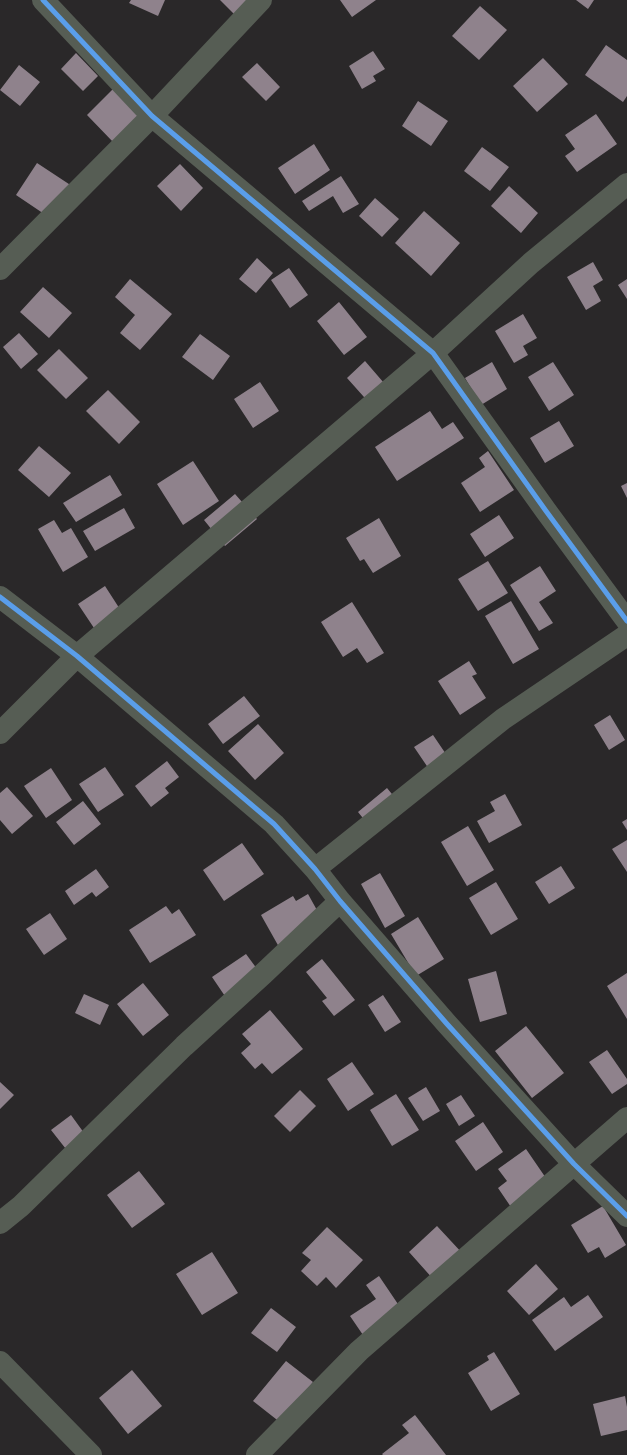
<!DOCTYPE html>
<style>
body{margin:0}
canvas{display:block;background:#2a2829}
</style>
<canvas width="627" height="1455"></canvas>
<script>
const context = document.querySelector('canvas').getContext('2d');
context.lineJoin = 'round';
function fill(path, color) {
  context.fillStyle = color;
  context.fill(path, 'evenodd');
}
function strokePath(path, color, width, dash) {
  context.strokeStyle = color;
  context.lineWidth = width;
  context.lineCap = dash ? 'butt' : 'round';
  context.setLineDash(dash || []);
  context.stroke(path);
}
const building = new Path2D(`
 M 131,0 L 165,0 L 158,16 L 129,3 Z
 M 220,0 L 259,0 L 239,19 Z
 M 340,0 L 376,0 L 352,17 Z
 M 576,0 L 594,0 L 588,9 Z
 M 480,6 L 507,30 L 479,60 L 452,36 Z
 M 606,45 L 627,60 L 627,96 L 623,102 L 585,75 Z
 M 373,51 L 385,69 L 373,76 L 376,81 L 362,89 L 349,66 Z
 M 76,53 L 98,76 L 83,91 L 61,69 Z
 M 543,58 L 568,84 L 537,112 L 513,86 Z
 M 257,63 L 280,87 L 266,101 L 242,77 Z
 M 19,65 L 40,82 L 20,106 L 0,90 Z
 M 114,88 L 142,116 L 114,143 L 87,115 Z
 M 418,101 L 448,121 L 431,146 L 402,126 Z
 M 596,114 L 617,144 L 577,172 L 565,156 L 575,149 L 565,135 Z
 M 314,144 L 330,170 L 295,194 L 278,168 Z
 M 482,147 L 509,167 L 490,191 L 464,171 Z
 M 37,163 L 81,192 L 59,224 L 16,195 Z
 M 180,164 L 203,188 L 181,211 L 157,186 Z
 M 341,176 L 359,204 L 343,213 L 333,196 L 309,211 L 302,201 Z
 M 509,186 L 538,213 L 521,233 L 491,206 Z
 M 375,198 L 399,219 L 382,237 L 359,216 Z
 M 424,211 L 460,243 L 431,276 L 395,243 Z
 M 257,258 L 273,273 L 256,293 L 239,279 Z
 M 593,262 L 603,280 L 593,286 L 601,301 L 586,310 L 567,277 Z
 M 289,268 L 308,295 L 290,308 L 271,280 Z
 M 130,279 L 172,314 L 140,350 L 120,333 L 135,315 L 115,297 Z
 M 627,279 L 627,299 L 618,285 Z
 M 43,287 L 72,313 L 49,338 L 20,312 Z
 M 339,302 L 367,337 L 344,355 L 317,321 Z
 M 523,314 L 537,338 L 523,346 L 528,355 L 514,363 L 495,331 Z
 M 19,333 L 38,354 L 21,369 L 3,347 Z
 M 200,334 L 230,356 L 213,380 L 182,357 Z
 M 59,349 L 88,378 L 66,399 L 37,370 Z
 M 365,361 L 390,390 L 372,406 L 347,378 Z
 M 492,362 L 507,389 L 481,405 L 465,378 Z
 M 553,362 L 574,395 L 549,411 L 528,377 Z
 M 260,382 L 279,411 L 253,428 L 234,399 Z
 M 108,390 L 140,422 L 119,444 L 86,411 Z
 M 430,411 L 442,429 L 453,422 L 464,438 L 397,481 L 375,447 Z
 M 559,421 L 574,446 L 545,463 L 530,438 Z
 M 39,446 L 71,473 L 49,497 L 18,470 Z
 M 488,451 L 514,490 L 480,512 L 461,483 L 485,467 L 479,458 Z
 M 193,461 L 219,501 L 183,525 L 157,484 Z
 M 110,475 L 122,495 L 76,522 L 63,503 Z
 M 627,483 L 627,498 L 621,486 Z
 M 235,494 L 257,519 L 225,546 L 204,520 Z
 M 124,508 L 135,528 L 95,551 L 83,531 Z
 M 499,515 L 514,538 L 485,557 L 470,534 Z
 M 379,518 L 401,556 L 373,573 L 364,559 L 360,561 L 346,538 Z
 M 54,520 L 62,533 L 71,528 L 88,557 L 63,572 L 38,529 Z
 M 488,561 L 508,593 L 478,611 L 458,579 Z
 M 540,566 L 556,591 L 539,602 L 553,623 L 539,631 L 510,585 Z
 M 105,586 L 125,617 L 98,634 L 78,604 Z
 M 511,601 L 539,649 L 513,664 L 485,616 Z
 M 352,602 L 384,653 L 367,663 L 357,648 L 343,657 L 321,622 Z
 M 469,661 L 477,674 L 472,676 L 486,698 L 460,715 L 438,681 Z
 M 244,696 L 260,716 L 223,744 L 208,724 Z
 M 610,715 L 625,740 L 609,750 L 594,725 Z
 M 258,724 L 284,753 L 255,780 L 228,751 Z
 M 433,735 L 452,763 L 433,775 L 414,747 Z
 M 167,761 L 179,777 L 165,788 L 169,793 L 151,807 L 135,786 Z
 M 105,767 L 124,795 L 98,812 L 79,784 Z
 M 51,768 L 72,800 L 46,818 L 24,786 Z
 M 7,787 L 33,816 L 12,834 L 0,820 L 0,793 Z
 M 387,788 L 405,810 L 375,833 L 358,812 Z
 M 505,794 L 522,825 L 489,843 L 477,821 L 495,811 L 490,802 Z
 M 83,801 L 101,824 L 74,845 L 56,822 Z
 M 627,819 L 627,830 L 622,822 Z
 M 468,826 L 494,870 L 467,886 L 441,842 Z
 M 627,840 L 627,872 L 612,849 Z
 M 242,843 L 264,874 L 224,901 L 203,870 Z
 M 561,866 L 575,888 L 549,904 L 535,882 Z
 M 96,869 L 109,887 L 96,897 L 92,892 L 74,905 L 65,891 Z
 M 380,873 L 405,916 L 385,928 L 361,884 Z
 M 496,882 L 518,919 L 491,935 L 469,898 Z
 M 308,894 L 318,912 L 279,947 L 261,915 L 293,896 L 296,901 Z
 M 166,906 L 172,914 L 179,909 L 196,935 L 150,963 L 129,930 Z
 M 50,913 L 67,939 L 44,955 L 26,929 Z
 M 418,917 L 444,959 L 416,976 L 391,934 Z
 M 246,954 L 263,977 L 231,1005 L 212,977 Z
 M 322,959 L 355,1000 L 334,1016 L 322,1001 L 327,998 L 306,972 Z
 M 496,971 L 507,1014 L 480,1022 L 468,979 Z
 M 627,973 L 627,1019 L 607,986 Z
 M 143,983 L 169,1015 L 143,1036 L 117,1004 Z
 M 84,994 L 109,1005 L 100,1025 L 75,1013 Z
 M 383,995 L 401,1022 L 385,1032 L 368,1005 Z
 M 270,1010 L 303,1049 L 272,1074 L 262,1063 L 255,1069 L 241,1053 L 251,1044 L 242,1034 Z
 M 526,1026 L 564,1073 L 532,1098 L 495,1051 Z
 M 607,1050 L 627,1079 L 627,1084 L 612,1094 L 589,1062 Z
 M 352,1062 L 374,1094 L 348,1111 L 327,1079 Z
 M 0,1082 L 14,1095 L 0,1109 Z
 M 426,1087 L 440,1111 L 423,1121 L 408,1098 Z
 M 300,1090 L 316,1106 L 290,1132 L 274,1116 Z
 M 396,1094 L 419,1130 L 392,1146 L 370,1110 Z
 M 461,1095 L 475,1116 L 459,1126 L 446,1104 Z
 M 71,1115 L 92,1144 L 73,1158 L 51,1130 Z
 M 483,1122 L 503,1152 L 476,1171 L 455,1141 Z
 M 526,1149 L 550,1184 L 513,1210 L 498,1188 L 507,1181 L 498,1169 Z
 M 139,1171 L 165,1204 L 132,1228 L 107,1195 Z
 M 603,1206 L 626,1245 L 605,1258 L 599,1247 L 588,1253 L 571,1225 Z
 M 437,1226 L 463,1254 L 434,1280 L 409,1252 Z
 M 327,1227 L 363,1260 L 336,1288 L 326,1277 L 317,1286 L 301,1271 L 311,1260 L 302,1253 Z
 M 212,1252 L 238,1293 L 202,1315 L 176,1274 Z
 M 536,1264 L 558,1289 L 529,1315 L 507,1291 Z
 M 379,1276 L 402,1310 L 363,1335 L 350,1316 L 376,1299 L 366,1285 Z
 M 588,1295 L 603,1317 L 555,1351 L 532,1320 L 564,1297 L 571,1307 Z
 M 271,1308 L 296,1327 L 277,1352 L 251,1333 Z
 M 494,1352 L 520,1394 L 491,1411 L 468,1373 L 489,1360 L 487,1356 Z
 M 286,1361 L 313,1382 L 281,1423 L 253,1401 Z
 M 132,1370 L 162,1406 L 128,1434 L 99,1398 Z
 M 625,1396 L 627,1407 L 627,1430 L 601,1436 L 593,1404 Z
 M 415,1415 L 446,1455 L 383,1455 L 382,1454 L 409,1433 L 402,1425 Z`);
const minor = new Path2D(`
 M 43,0 L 152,116 L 433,353 L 546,511 L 627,621
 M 0,269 L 152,116 L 261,0
 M 0,597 L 77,656 L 274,824 L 315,869 L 340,901 L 447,1024 L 574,1164 L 627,1216
 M 0,733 L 77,656 L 433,353 L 531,263 L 627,184
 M 315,869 L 503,719 L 627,635
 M 0,1223 L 21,1206 L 184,1046 L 263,974 L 340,901
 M 0,1362 L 91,1455
 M 257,1455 L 359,1351 L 627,1118`);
const cycleway = new Path2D(`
 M 43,0 L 152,116 L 433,353 L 546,511 L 627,621
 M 0,597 L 77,656 L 274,824 L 315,869 L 340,901 L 447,1024 L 574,1164 L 627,1216`);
fill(building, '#8f828c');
strokePath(minor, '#565d54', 22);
strokePath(cycleway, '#5a9eea', 5);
</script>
